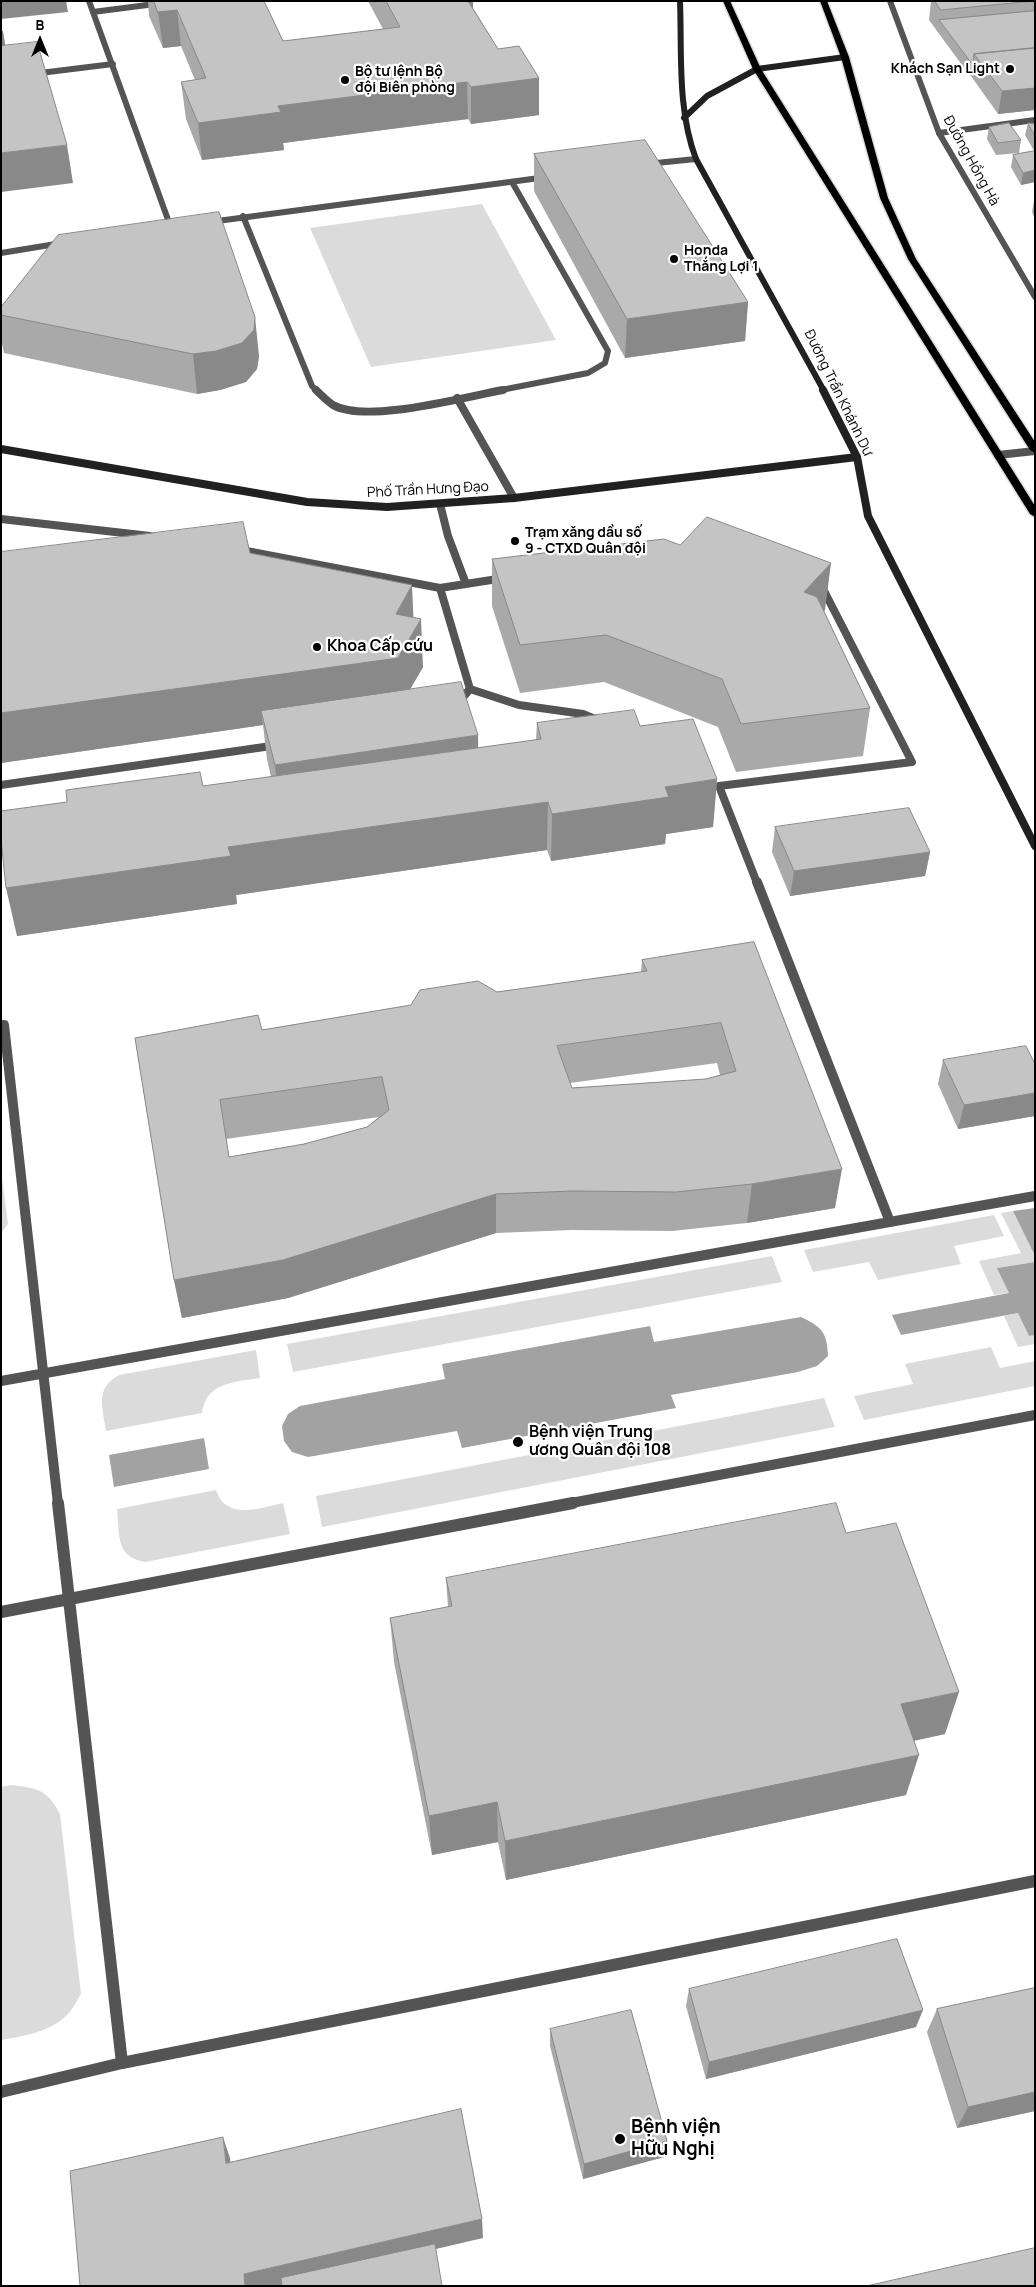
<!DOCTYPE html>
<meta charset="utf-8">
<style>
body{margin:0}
#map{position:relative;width:1036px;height:2287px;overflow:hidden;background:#fff;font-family:Manrope,sans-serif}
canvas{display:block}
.frame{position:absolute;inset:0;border:2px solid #000;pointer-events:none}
.north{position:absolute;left:15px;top:15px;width:50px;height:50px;-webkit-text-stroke:4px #fff;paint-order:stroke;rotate:0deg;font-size:14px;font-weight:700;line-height:20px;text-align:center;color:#000}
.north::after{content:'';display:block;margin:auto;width:18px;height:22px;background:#000;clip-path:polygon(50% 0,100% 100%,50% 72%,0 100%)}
</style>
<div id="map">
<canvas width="1036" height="2287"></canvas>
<div class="frame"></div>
<div class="north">B</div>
</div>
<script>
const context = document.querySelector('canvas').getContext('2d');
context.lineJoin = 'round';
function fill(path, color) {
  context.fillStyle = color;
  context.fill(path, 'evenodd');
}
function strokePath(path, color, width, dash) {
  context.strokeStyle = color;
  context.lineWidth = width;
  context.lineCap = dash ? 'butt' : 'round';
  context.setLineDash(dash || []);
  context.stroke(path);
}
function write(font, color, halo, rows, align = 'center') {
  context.font = font + ' Manrope,sans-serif';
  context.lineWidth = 4.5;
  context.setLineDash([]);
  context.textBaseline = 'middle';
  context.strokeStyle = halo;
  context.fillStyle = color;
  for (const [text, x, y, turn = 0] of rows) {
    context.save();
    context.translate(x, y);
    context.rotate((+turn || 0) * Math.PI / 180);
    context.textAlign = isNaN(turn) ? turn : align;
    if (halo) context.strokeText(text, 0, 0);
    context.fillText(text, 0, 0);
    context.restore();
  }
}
const green = new Path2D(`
 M 482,204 L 556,340 L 371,367 L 310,228 Z
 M 1,1170 L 8,1224 L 1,1233 Z
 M 1013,1211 L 1035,1256 L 1035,1262 L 998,1268 L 1009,1293 L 994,1295 L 979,1261 L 1021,1253 L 1001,1213 Z
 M 994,1215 L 1004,1236 L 954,1246 L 961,1264 L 878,1280 L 869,1262 L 813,1272 L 804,1250 Z
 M 772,1256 L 782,1282 L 293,1372 L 287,1344 Z
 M 1018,1313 L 1029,1336 L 1035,1335 L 1035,1344 L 1018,1347 L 1004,1316 Z
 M 991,1347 L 1000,1368 L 1035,1361 L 1035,1386 L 864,1420 L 854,1396 L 913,1384 L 905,1364 Z
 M 256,1350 L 260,1378 C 235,1382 206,1382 202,1413 L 106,1431 C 103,1408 94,1389 119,1375 Z
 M 824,1398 L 835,1427 L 322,1527 L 316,1496 Z
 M 216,1490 C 226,1521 260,1508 283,1503 L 290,1534 L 145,1562 C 115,1557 120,1535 117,1509 Z
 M 10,1785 C 37,1788 47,1789 60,1814 L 81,1994 C 77,2000 73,2009 68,2014 C 51,2032 24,2036 1,2040 L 1,1787 Z`);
const water = new Path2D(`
 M 1035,1208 L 1035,1256 L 1013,1211 Z
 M 1035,1262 L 1035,1335 L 1029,1336 L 1018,1313 L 901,1335 L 892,1315 L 1009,1293 L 997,1268 Z
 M 801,1317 C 822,1327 827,1332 828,1356 L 817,1366 L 798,1372 L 671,1395 L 676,1408 L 462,1448 L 457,1431 L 308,1457 L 292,1452 L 284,1441 L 282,1426 L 288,1414 L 300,1406 L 445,1379 L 442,1364 L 650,1326 L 654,1342 Z
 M 204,1438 L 209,1469 L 114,1487 L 109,1455 Z`);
const serviceFar3 = new Path2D(`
 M 89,1 L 171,228
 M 93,12 L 178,1
 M 32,74 L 113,64
 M 939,133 L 1035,120
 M 646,164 L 696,159
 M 243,216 L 312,386 L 317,391
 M 210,222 L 547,177
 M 1,253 L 62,243
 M 496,391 L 588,373 L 605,363 L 608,351 L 512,182`);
const serviceFar2 = new Path2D(`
 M 316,390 C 321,395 327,401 333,405 C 366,424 464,397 503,390
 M 457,398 L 514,498
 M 440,504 L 448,536 L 466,584
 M 1,519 L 150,536
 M 236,549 L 440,588 L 504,578
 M 440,588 L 470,689 L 519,705 L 583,714 L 600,721
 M 456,705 L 470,689
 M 1,785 L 278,745
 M 757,883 L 719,786 L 912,762 L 821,585`);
const serviceFar1 = new Path2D(`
 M 757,882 L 890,1222
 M 1,1025 L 4,1025 L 58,1504
 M 1,1381 L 1035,1196
 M 566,1504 L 1035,1415`);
const service = new Path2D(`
 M 58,1503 L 122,2063
 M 1,1612 L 573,1503
 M 1,2092 L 122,2063 L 1035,1881`);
const minor = new Path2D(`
 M 998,455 L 1035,451`);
const tertiary = new Path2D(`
 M 890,1 L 939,133 L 1035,297`);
const secondaryFar1 = new Path2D(`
 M 680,1 C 682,53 677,109 696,159 L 824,391
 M 684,118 L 707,96 L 757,69 L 845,57`);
const secondary = new Path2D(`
 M 823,390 L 857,457 L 868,516 L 1035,846
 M 1,449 L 307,502 L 387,507 L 514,498 L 857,457`);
const primary = new Path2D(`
 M 723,1 L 730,1 L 761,69 L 1035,506 L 1035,517 L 1030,514 L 753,69 Z
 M 820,1 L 827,1 L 849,57 L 888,198 L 916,259 L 1035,442 L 1035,453 L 1030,450 L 908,259 L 880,198 L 841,57 Z`);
const wall = new Path2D(`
 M 148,1 L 264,1 L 283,41 L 383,29 L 368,1 L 473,1 L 473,8 L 498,49 L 539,78 L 539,115 L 471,124 L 468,119 L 283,143 L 284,150 L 202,160 L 186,119 L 181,82 L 195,80 L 181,46 L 163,48 L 149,16 Z
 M 931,1 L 1035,1 L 1035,110 L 998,114 L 971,76 L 970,76 L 929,20 Z
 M 1028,123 L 1035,124 L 1035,182 L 1021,185 L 1011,167 L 1013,155 L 1034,151 L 1025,135 Z
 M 989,127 L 1021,140 L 1019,153 L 996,155 L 987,139 Z
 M 534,154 L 748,302 L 745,341 L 625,358 L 534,191 Z
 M 1034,200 L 1035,200 L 1035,219 L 1032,212 Z
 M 1,307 L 259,356 L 257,369 L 246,382 L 220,390 L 197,394 L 4,353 L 1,339 Z
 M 1,552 L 250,553 L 413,618 L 423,667 L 410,690 L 478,748 L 536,740 L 537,723 L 640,726 L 717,779 L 713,827 L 666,834 L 665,844 L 551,861 L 547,850 L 236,895 L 237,904 L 17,936 L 203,786 L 271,777 L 267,759 L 263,725 L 1,763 Z
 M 492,559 L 825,610 L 824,611 L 870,708 L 863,756 L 736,772 L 718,727 L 604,682 L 520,693 L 492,606 Z
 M 775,827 L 930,852 L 925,876 L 790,896 L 772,852 Z
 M 754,942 L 835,1208 L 747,1223 L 672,1231 L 572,1230 L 496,1233 L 288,1298 L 182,1318 L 174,1280 L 135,1038 L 262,1030 L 497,992 L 641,972 L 642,960 ZM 717,1063 L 720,1075 L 706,1079 L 572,1088 L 570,1083 ZM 379,1117 L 367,1127 L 304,1144 L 229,1157 L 226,1139 Z
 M 943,1060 L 1035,1064 L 1035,1116 L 958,1129 L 938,1084 Z
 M 846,1533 L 945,1734 L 914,1741 L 906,1795 L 506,1880 L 498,1842 L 432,1855 L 394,1662 L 390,1618 L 448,1607 L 446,1578 Z
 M 1035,1988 L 1035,2111 L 957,2128 L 927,2032 L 937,2009 Z
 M 689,1989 L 916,2027 L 706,2079 L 686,2006 Z
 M 550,2029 L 667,2141 L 664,2157 L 583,2179 L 550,2046 Z`);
const shadedWall = new Path2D(`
 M 1,1 L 66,1 L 68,12 L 1,19 Z
 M 453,1 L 473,1 L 473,8 Z
 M 177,10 L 181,46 L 163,48 L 158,12 Z
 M 1,31 L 3,31 L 8,61 L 1,62 Z
 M 539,78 L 539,115 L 471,124 L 471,87 Z
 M 467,82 L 468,119 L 283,143 L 284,150 L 202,160 L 198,123 L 278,106 Z
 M 1035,88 L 1035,110 L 998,114 L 1002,91 Z
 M 67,145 L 73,183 L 1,192 L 1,153 Z
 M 1035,170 L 1035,182 L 1021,185 L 1023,173 Z
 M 748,302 L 745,341 L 625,358 L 627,319 Z
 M 255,317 L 259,356 L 257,369 L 246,382 L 220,390 L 197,394 L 193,354 Z
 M 831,563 L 825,610 L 798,639 L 804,592 Z
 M 412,585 L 414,631 L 421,619 L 423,667 L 400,706 L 261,711 L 263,725 L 1,763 L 1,713 L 396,614 Z
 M 478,735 L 479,783 L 280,813 L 275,765 Z
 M 717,779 L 713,827 L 666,834 L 665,844 L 551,861 L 552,814 L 665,787 Z
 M 548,802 L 547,850 L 236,895 L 237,904 L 17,936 L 6,888 L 228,847 Z
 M 930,852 L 925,876 L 790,896 L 794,871 Z
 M 1035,1093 L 1035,1116 L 958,1129 L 964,1105 Z
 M 842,1169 L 835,1208 L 747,1223 L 752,1184 Z
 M 496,1194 L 496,1233 L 288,1298 L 182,1318 L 174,1280 Z
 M 959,1692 L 945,1734 L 888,1746 L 901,1704 Z
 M 919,1755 L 906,1795 L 506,1880 L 505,1841 Z
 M 497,1802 L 498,1842 L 432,1855 L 429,1816 Z
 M 923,2010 L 916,2027 L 706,2079 L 709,2062 Z
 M 1035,2092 L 1035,2111 L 957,2128 L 968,2107 Z
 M 223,2137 L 230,2158 L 233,2183 L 226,2163 Z
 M 667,2141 L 664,2157 L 583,2179 L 584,2164 Z
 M 482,2219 L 483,2238 L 277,2286 L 245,2286 L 244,2274 Z`);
const building = new Path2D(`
 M 154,1 L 264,1 L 283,41 L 400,27 L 386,1 L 468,1 L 498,49 L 519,46 L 539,78 L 471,87 L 467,82 L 278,106 L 281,112 L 198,123 L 181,82 L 206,78 L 177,10 L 158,12 Z
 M 935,1 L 1033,1 L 941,10 Z
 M 1035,11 L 1035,48 L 974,54 L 973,64 L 972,64 L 939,20 Z
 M 37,42 L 67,145 L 1,153 L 1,46 Z
 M 1035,48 L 1035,88 L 1002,91 L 974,54 Z
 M 1009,123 L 1021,140 L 998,143 L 989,127 Z
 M 1028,123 L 1035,124 L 1035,136 Z
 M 645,140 L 748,302 L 627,319 L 534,154 Z
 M 1035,151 L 1035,170 L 1023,173 L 1013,155 Z
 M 219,212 L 255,317 L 254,330 L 242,343 L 216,351 L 193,354 L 1,315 L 1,307 L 58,235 Z
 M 707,517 L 831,563 L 804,592 L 817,597 L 870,708 L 741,724 L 722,679 L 606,635 L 520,645 L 492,559 L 664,539 L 680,545 Z
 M 243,522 L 250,553 L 412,585 L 396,614 L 421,619 L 398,658 L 1,713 L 1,552 Z
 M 461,682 L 478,735 L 275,765 L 261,711 Z
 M 634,710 L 640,726 L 693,719 L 717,779 L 665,787 L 669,797 L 552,814 L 548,802 L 228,847 L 231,856 L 6,888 L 1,839 L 1,811 L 67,802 L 66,790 L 200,772 L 203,786 L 541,739 L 537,723 Z
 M 909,808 L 930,852 L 794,871 L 775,827 Z
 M 754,942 L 842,1169 L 752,1184 L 676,1192 L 573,1191 L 496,1194 L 283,1260 L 174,1280 L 135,1038 L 258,1015 L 262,1030 L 411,1005 L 420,990 L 478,981 L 497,992 L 647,971 L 642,960 ZM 721,1023 L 736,1071 L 706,1079 L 572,1088 L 557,1046 ZM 382,1077 L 389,1110 L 367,1127 L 304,1144 L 229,1157 L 220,1100 Z
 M 1026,1046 L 1035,1064 L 1035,1093 L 964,1105 L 943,1060 Z
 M 836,1503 L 846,1533 L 896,1523 L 959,1692 L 901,1704 L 919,1755 L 505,1841 L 497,1802 L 429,1816 L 390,1618 L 452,1606 L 446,1578 Z
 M 897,1939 L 923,2010 L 709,2062 L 689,1989 Z
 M 1035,1988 L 1035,2092 L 968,2107 L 937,2009 Z
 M 631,2010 L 667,2141 L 584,2164 L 550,2029 Z
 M 461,2109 L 482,2219 L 244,2274 L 245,2286 L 80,2286 L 70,2171 L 223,2137 L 226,2163 Z
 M 435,2244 L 442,2286 L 282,2286 L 281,2278 Z
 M 1035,2248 L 1035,2286 L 867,2286 Z`);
const markers = [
 [1010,69,5,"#000"],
 [345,80,5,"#000"],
 [674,259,5,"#000"],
 [515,541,5,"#000"],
 [317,647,5,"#000"],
 [518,1442,6,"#000"],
 [620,2139,6,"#000"]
];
const farPoinames = [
 ["Khách Sạn Light",1000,69,"right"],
 ["Bộ tư lệnh Bộ",355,72],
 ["đội Biên phòng",355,88],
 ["Honda",684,251],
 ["Thắng Lợi 1",684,267],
 ["Trạm xăng dầu số",525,533],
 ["9 - CTXD Quân đội",525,549]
];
const farStreetnames = [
 ["Đường Hồng Hà",971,161,61],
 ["Đường Trần Khánh Dư",838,393,64],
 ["Phố Trần Hưng Đạo",428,490,-3]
];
const poiNames = [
 ["Khoa Cấp cứu",327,647],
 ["Bệnh viện Trung",529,1433],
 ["ương Quân đội 108",529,1451]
];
const nearPoinames = [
 ["Bệnh viện",631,2128],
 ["Hữu Nghị",631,2150]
];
fill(green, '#dbdbdb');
fill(water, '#a2a2a2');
strokePath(primary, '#dbdbdb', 3);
strokePath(serviceFar3, '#545454', 6);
strokePath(serviceFar2, '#545454', 8);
strokePath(serviceFar1, '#545454', 10);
strokePath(service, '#545454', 12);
strokePath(minor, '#545454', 8);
strokePath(tertiary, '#545454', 6);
strokePath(secondaryFar1, '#212121', 6);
strokePath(secondary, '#212121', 8);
fill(primary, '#000');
fill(wall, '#a9a9a9');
fill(shadedWall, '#898989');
fill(building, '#c4c4c4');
strokePath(building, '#898989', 1);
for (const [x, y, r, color] of markers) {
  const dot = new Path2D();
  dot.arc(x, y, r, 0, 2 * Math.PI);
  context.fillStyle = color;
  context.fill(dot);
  strokePath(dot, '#fff', 2);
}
write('bold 14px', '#000', '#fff', farPoinames, 'left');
write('14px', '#000', '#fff', farStreetnames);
write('bold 16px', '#000', '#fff', poiNames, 'left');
write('bold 19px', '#000', '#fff', nearPoinames, 'left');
</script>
